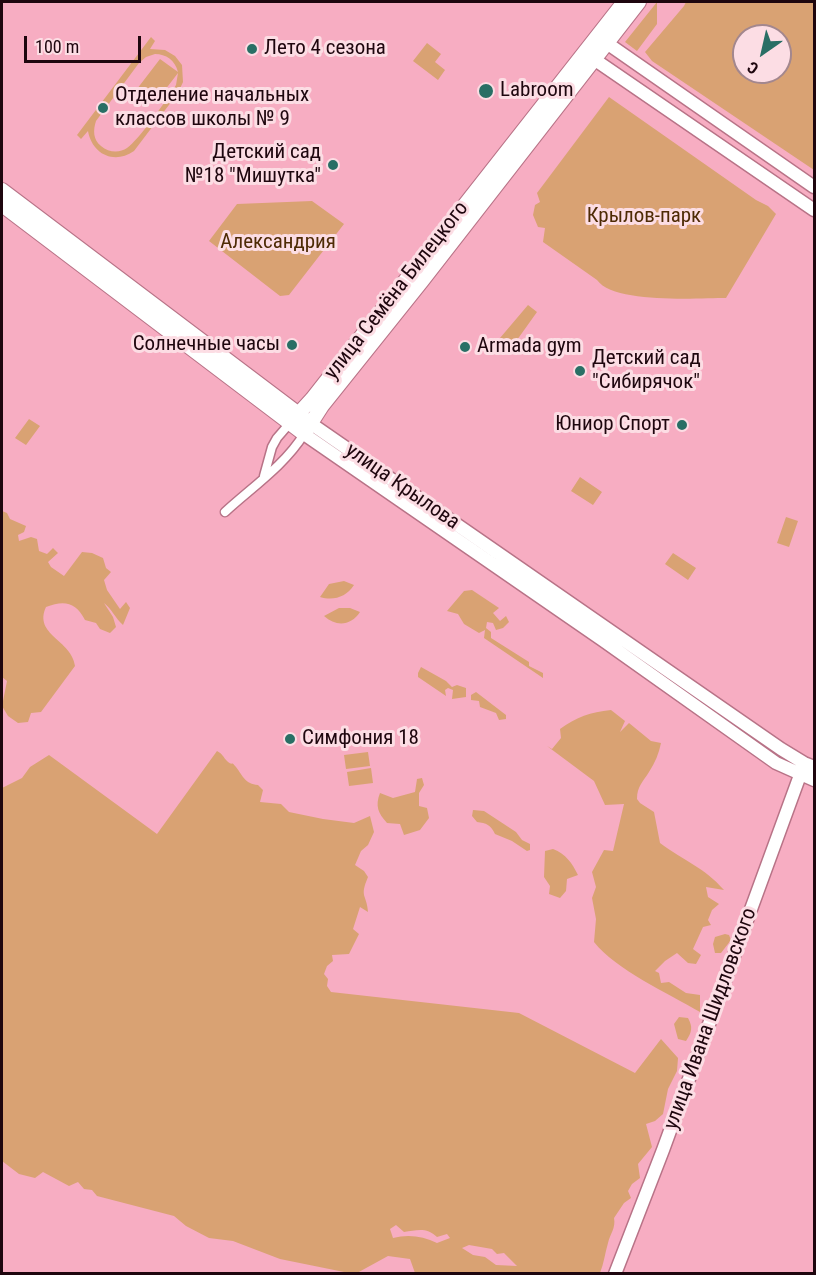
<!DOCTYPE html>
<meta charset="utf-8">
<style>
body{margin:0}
#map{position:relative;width:816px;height:1275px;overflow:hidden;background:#f7adc2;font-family:"Roboto Condensed",sans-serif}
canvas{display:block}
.frame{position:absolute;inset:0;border:3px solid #1e060e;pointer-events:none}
.north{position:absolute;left:732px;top:24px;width:60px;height:60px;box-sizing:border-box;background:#fcdde4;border:2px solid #a3878e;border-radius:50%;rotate:214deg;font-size:16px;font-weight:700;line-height:24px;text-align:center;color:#1e060e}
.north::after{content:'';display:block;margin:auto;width:21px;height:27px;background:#296f65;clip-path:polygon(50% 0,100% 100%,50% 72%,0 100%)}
.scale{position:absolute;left:24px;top:36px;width:117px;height:27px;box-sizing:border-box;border:3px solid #1e060e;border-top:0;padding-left:8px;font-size:18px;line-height:21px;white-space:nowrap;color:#1e060e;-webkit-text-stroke:4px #fcdde4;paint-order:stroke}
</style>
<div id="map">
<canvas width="816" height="1275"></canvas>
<div class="frame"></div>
<div class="north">С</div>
<div class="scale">100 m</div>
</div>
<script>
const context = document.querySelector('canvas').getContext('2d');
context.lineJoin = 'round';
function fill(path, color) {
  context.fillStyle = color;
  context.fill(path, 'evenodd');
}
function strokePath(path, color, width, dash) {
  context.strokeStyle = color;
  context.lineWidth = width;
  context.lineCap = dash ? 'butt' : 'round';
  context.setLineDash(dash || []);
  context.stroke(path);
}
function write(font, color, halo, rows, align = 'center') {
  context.font = font + ' "Roboto Condensed",sans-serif';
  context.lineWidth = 6;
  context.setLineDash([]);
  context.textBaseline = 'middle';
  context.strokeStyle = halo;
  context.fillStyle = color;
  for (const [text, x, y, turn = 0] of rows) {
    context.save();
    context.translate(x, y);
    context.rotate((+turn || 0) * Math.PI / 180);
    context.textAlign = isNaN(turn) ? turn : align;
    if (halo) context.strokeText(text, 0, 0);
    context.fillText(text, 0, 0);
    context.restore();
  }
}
const green = new Path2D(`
 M 657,2 L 657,24 L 637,51 L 625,42 Z
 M 686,2 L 814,2 L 814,170 L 652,61 L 645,52 L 684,6 ZM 744,36 L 780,36 L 780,72 L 744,72 Z
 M 151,37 L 155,41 L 150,49 L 165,50 L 175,56 L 182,65 L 183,82 L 178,93 L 134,151 C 114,165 92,154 88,131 L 81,139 L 77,135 ZM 155,54 C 166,54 175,60 178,72 L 160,59 L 137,89 L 155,103 L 178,73 L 176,85 C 169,97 138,141 127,148 C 120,153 109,153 101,146 C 93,140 93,130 96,121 L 139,63 L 146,57 Z
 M 427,43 L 441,54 L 435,62 L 445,70 L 438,80 L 413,61 Z
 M 609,97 L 756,200 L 768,206 L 776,214 L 726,298 C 697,298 614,304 597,280 L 543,242 L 545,228 L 538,227 L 533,215 L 535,205 L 540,202 L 537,193 Z
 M 312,201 L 344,224 L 289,295 L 280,296 L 209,241 L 237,204 Z
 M 528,305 L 537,312 L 512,347 L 500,338 Z
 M 29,419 L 40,426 L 26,445 L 15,438 Z
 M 580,477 L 602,492 L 593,505 L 571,491 Z
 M 2,511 L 7,513 L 10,519 L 26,526 L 24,532 L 18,535 L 19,541 L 31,537 L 37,539 L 39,551 L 47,554 L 53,548 L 58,553 L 48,562 L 51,567 L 64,576 L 82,552 L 92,553 L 103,558 L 106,568 L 111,572 L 104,580 L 107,590 L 120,609 L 126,602 L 130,608 L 123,625 C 115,618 112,609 104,603 L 113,617 L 116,627 L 110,633 L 100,629 L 96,623 L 85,620 C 76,602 64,600 46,607 C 33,635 72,640 75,666 L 41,712 L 31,713 L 28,722 L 18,723 L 8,716 L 2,706 L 7,681 L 2,677 Z
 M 786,517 L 798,521 L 789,547 L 777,543 Z
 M 673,553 L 696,568 L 688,580 L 665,564 Z
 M 344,581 L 354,585 C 346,597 334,601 320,597 L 329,584 Z
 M 472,590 L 499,608 L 493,613 L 500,621 L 506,616 L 509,622 L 503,628 L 496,630 L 493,623 L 487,622 L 486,628 L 491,632 L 491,638 L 529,662 L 529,666 L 543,673 L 543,678 L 484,638 L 485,630 L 479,633 L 464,624 L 458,614 L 447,611 L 464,591 Z
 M 339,608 L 350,608 L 360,612 C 351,626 336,627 324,616 Z
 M 421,667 L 446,681 L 452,687 L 457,685 L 466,688 L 466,697 L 452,699 L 453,690 L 448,688 L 445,690 L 446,696 L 418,677 L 418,673 Z
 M 476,692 L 506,715 L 506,719 L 499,720 L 496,713 L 480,707 L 479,701 L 471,700 L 471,695 Z
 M 611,710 L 625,721 L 620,732 L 629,723 L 651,741 L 661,743 C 659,753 655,763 649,772 C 643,782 637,786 637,799 L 640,803 L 654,812 L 660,843 C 684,861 704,867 724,890 L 706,887 L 708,897 L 719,904 L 712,910 L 708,920 L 711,925 L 703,927 L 693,949 L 701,955 L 696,964 L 688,963 L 677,953 L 665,961 L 655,971 L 659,973 L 661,983 L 669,982 L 686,993 L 700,995 L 700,1012 C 668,993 616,970 594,942 L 596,919 L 592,898 L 596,887 L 592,872 L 604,850 L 613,851 L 624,804 L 605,805 L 594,781 L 547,746 L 552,749 L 561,738 L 560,729 C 577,717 590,712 611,710 Z
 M 217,751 C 223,754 223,757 227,761 C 234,767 230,760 236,767 C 243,776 245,784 258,785 L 263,790 L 260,802 L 281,804 L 289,812 L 323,819 L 354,823 L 370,816 L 374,832 L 368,845 L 361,851 L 355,865 L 364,871 L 368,877 C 359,898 367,894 368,912 L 360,907 L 353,929 L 359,934 L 349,954 L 332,955 L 333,961 L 327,966 L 324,974 L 328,979 L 327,986 L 331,992 L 519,1013 L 635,1073 L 661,1039 L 678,1058 L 677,1071 L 668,1089 L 663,1114 L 655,1121 L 646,1124 L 652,1147 L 638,1164 L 640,1178 L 632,1184 L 628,1191 L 631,1198 L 624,1203 L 614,1218 C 616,1228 610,1234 608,1243 C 605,1253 604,1263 600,1273 L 415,1273 L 410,1259 L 388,1256 L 357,1273 L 349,1273 L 280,1259 L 233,1241 L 209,1238 L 186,1226 L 174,1216 L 97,1196 L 92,1190 L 84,1189 L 78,1182 L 69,1186 L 43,1172 L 35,1178 L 19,1174 L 2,1161 L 2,788 L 22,778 L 30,767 L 49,755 L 157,834 ZM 396,1225 L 404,1232 C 417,1230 427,1227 437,1237 L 447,1234 L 450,1238 L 437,1243 C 423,1236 408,1234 393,1238 L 390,1229 ZM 469,1245 L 492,1249 L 497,1254 L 504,1253 L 517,1266 L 496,1265 L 485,1257 L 473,1255 L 462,1248 Z
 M 368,752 L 370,766 L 346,769 L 344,755 Z
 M 371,768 L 373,783 L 349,786 L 347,772 Z
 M 422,778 L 424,785 L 419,793 L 419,806 L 427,808 L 429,818 L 420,830 L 404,835 L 400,824 L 387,823 C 378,813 375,806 380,793 L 393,798 L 415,792 L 417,779 Z
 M 473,810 L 484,811 L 516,832 L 522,840 L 530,844 L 530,850 L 527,851 L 512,841 L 495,834 C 491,825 486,823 477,822 L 472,816 Z
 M 553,849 C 566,854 572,863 578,875 L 567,879 L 566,891 L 560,898 L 549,894 L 550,886 L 544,877 L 545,851 Z
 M 725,934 L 729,935 L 731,940 L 721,953 L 715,953 L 713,944 L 715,937 Z
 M 679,1017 L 688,1018 C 693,1027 692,1032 686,1041 L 678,1039 L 674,1024 Z`);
const street = new Path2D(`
 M 264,476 L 272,447 L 277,438 L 290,423
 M 225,512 C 251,488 285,465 304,434`);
const secondary = new Path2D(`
 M 601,39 L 814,187
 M 588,55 L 814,210
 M 310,423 L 781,749 L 804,763 L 814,767
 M 304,434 L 604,641 L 776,763 L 814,780
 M 615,1274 L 663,1150 L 803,767`);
const primary = new Path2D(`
 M 2,190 L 304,418
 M 2,205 L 304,434 L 322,406 L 422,281 L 639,2
 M 290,423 L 312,399 L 423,258 L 624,2`);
const markers = [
 [252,49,6,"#296f65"],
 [486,91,8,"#296f65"],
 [103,108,6,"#296f65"],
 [333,165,6,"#296f65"],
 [292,345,6,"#296f65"],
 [465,347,6,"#296f65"],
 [580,371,6,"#296f65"],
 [682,425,6,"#296f65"],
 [290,739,6,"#296f65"]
];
const poiNames = [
 ["Лето 4 сезона",264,49],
 ["Labroom",500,91],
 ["Отделение начальных",115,96],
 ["классов школы № 9",115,120],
 ["Детский сад",321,153,"right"],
 ["№18 \"Мишутка\"",321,177,"right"],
 ["Солнечные часы",280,345,"right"],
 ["Armada gym",477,347],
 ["Детский сад",592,359],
 ["\"Сибирячок\"",592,383],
 ["Юниор Спорт",670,425,"right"],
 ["Симфония 18",302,739]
];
const parkNames = [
 ["Крылов-парк",644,217],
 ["Александрия",278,243]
];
const streetNames = [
 ["улица Семёна Билецкого",397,291,-52],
 ["улица Крылова",402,487,35],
 ["улица Ивана Шидловского",711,1019,-70]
];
fill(green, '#d9a273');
strokePath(street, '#b87387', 11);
strokePath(secondary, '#b87387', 15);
strokePath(primary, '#b87387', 16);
strokePath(street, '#fff', 8);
strokePath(secondary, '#fff', 12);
strokePath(primary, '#fff', 14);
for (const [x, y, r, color] of markers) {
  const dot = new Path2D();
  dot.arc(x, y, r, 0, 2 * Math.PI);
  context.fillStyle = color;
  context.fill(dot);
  strokePath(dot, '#fcdde4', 2);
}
write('21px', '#1e060e', '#fcdde4', poiNames, 'left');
write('21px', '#4e2b05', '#fcdde4', parkNames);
write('21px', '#1e060e', '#fcdde4', streetNames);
</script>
